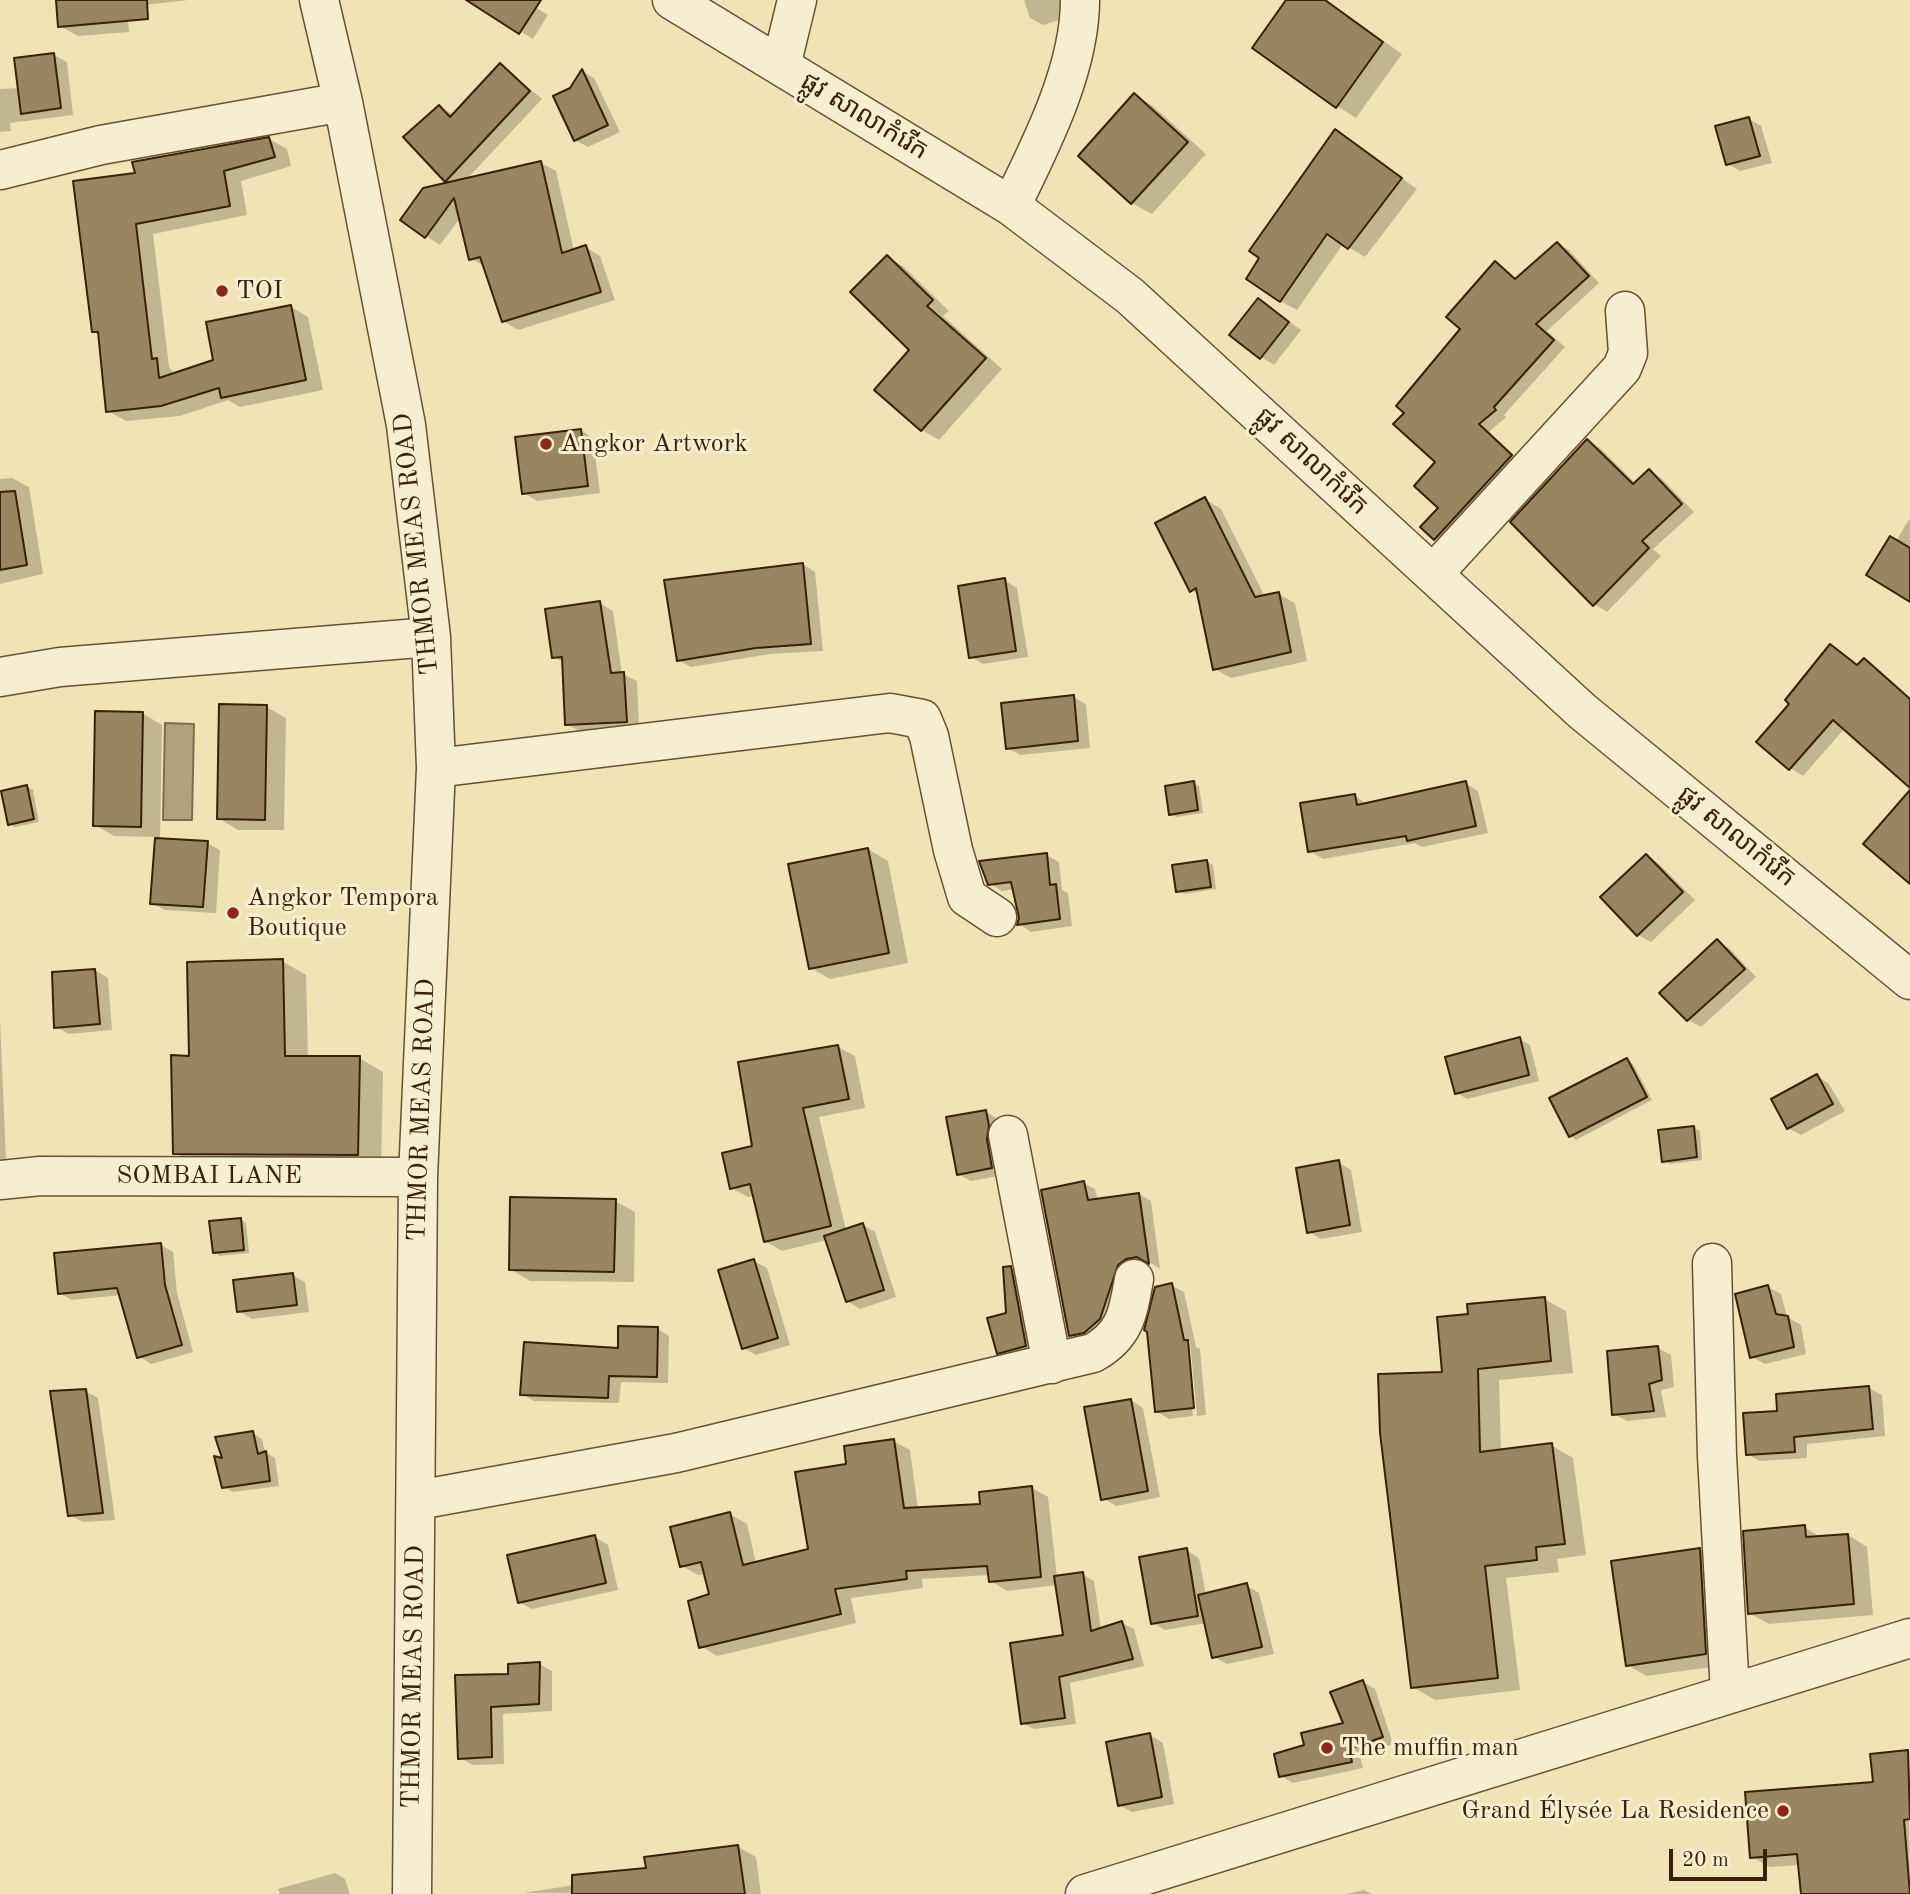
<!DOCTYPE html>
<meta charset="utf-8">
<style>
body{margin:0}
#map{position:relative;width:1910px;height:1894px;overflow:hidden;background:#f2e3b7;font-family:"Old Standard TT",serif}
canvas{display:block}
.scale{position:absolute;left:1669px;top:1849px;width:98px;height:32px;box-sizing:border-box;border:4px solid #3a1f09;border-top:0;padding-left:9px;font-size:21px;line-height:24px;white-space:nowrap;color:#3a1f09;-webkit-text-stroke:5px #f7edd0;paint-order:stroke}
</style>
<div id="map">
<canvas width="1910" height="1894"></canvas>
<div class="scale">20 m</div>
</div>
<script>
const context = document.querySelector('canvas').getContext('2d');
context.lineJoin = 'round';
function fill(path, color) {
  context.fillStyle = color;
  context.fill(path, 'evenodd');
}
function strokePath(path, color, width, dash) {
  context.strokeStyle = color;
  context.lineWidth = width;
  context.lineCap = dash ? 'butt' : 'round';
  context.setLineDash(dash || []);
  context.stroke(path);
}
function write(font, color, halo, rows, align = 'center') {
  context.font = font + ' "Old Standard TT","Noto Sans Khmer",serif';
  context.lineWidth = 6;
  context.setLineDash([]);
  context.textBaseline = 'middle';
  context.strokeStyle = halo;
  context.fillStyle = color;
  for (const [text, x, y, turn = 0] of rows) {
    context.save();
    context.translate(x, y);
    context.rotate((+turn || 0) * Math.PI / 180);
    context.textAlign = isNaN(turn) ? turn : align;
    if (halo) context.strokeText(text, 0, 0);
    context.fillText(text, 0, 0);
    context.restore();
  }
}
const water = new Path2D(`
 M 165,723 L 194,724 L 192,820 L 163,820 Z`);
const shadow = new Path2D(`
 M 58,0 L 188,0 L 127,7 L 129,32 L 78,36 L 60,26 Z
 M 469,0 L 524,0 L 548,15 L 533,39 Z
 M 1024,0 L 1066,0 L 1069,17 L 1043,25 L 1030,18 Z
 M 1288,0 L 1326,0 L 1402,54 L 1356,118 L 1337,106 Z
 M 54,55 L 67,62 L 73,115 L 10,123 L 11,131 L 0,132 L 0,89 L 19,88 Z
 M 501,65 L 542,99 L 466,180 L 541,163 L 556,171 L 574,251 L 585,247 L 600,256 L 615,300 L 518,330 L 503,321 L 486,267 L 470,258 L 460,218 L 440,245 L 426,236 L 451,184 L 446,181 L 440,107 L 454,115 Z
 M 582,71 L 594,78 L 620,132 L 588,147 L 575,140 L 571,89 Z
 M 1135,95 L 1154,107 L 1206,154 L 1152,214 L 1132,203 L 1080,156 Z
 M 1749,119 L 1761,126 L 1772,163 L 1740,171 L 1728,164 Z
 M 1336,132 L 1417,189 L 1365,257 L 1343,244 L 1297,310 L 1280,301 Z
 M 269,139 L 287,149 L 291,166 L 241,181 L 247,215 L 153,234 L 169,367 L 175,374 L 215,361 L 291,307 L 308,317 L 323,390 L 240,407 L 228,400 L 180,416 L 126,421 L 108,411 L 100,335 L 93,331 L 137,175 Z
 M 1558,244 L 1569,250 L 1599,283 L 1547,331 L 1565,347 L 1504,415 L 1506,417 L 1489,432 L 1523,463 L 1447,545 L 1423,527 L 1441,507 L 1438,462 L 1407,413 L 1462,329 L 1495,264 L 1517,280 Z
 M 887,257 L 904,267 L 949,311 L 943,316 L 1002,369 L 939,440 L 922,430 L 911,350 Z
 M 1259,300 L 1301,330 L 1274,365 L 1261,357 Z
 M 581,430 L 593,438 L 600,493 L 537,501 L 524,493 Z
 M 1587,441 L 1600,448 L 1636,484 L 1649,471 L 1662,479 L 1694,512 L 1653,549 L 1661,556 L 1607,612 L 1594,604 Z
 M 12,478 L 29,487 L 43,574 L 0,584 L 0,479 Z
 M 1205,499 L 1221,509 L 1265,597 L 1278,594 L 1295,603 L 1307,661 L 1231,678 L 1215,669 L 1199,595 L 1191,590 Z
 M 1910,518 L 1910,600 L 1896,541 Z
 M 803,564 L 815,572 L 823,651 L 770,654 L 691,667 L 678,660 Z
 M 1004,580 L 1017,588 L 1028,657 L 983,664 L 971,657 Z
 M 600,603 L 613,611 L 622,674 L 637,681 L 639,728 L 579,731 L 567,724 L 564,663 L 554,657 Z
 M 1831,646 L 1859,666 L 1864,660 L 1877,668 L 1910,697 L 1910,786 L 1845,728 L 1803,776 L 1790,768 L 1792,704 Z
 M 1073,697 L 1086,704 L 1090,748 L 1020,755 L 1007,748 Z
 M 266,707 L 286,718 L 284,830 L 238,830 L 218,818 Z
 M 142,713 L 162,725 L 160,840 L 207,843 L 220,850 L 216,913 L 165,910 L 152,903 L 157,837 L 114,836 L 95,825 Z
 M 1193,783 L 1199,786 L 1203,813 L 1176,817 L 1171,814 Z
 M 1465,783 L 1478,791 L 1488,833 L 1422,847 L 1415,843 L 1323,859 L 1310,851 L 1354,795 L 1368,805 Z
 M 27,787 L 33,790 L 39,822 L 15,827 L 9,824 Z
 M 868,849 L 888,861 L 908,963 L 830,979 L 811,968 Z
 M 1046,855 L 1059,862 L 1062,890 L 1068,893 L 1072,926 L 1031,932 L 1019,924 L 1021,918 L 1015,889 L 1002,891 L 989,883 Z
 M 1647,856 L 1659,864 L 1695,900 L 1651,942 L 1638,935 L 1603,897 Z
 M 1207,862 L 1213,865 L 1216,889 L 1184,894 L 1178,891 Z
 M 1718,941 L 1730,949 L 1756,977 L 1701,1027 L 1688,1020 Z
 M 282,961 L 306,975 L 308,1058 L 359,1058 L 383,1072 L 381,1168 L 199,1167 L 175,1153 L 191,1057 Z
 M 95,970 L 108,978 L 112,1030 L 69,1034 L 56,1027 Z
 M 0,1019 L 7,1184 L 0,1185 Z
 M 1520,1039 L 1530,1045 L 1539,1081 L 1467,1099 L 1457,1093 Z
 M 838,1047 L 855,1056 L 865,1108 L 819,1117 L 846,1230 L 863,1225 L 875,1232 L 896,1297 L 860,1309 L 847,1301 L 827,1240 L 782,1251 L 765,1241 L 755,1196 L 748,1197 L 731,1188 Z
 M 1627,1060 L 1633,1064 L 1652,1100 L 1576,1140 L 1570,1136 Z
 M 1817,1076 L 1829,1084 L 1845,1111 L 1801,1135 L 1788,1128 Z
 M 986,1112 L 998,1119 L 1004,1175 L 971,1181 L 958,1174 Z
 M 1694,1128 L 1700,1131 L 1702,1160 L 1670,1164 L 1664,1161 Z
 M 1338,1162 L 1351,1170 L 1362,1232 L 1321,1239 L 1309,1232 Z
 M 1083,1183 L 1095,1189 L 1098,1201 L 1139,1194 L 1151,1201 L 1160,1269 L 1151,1263 L 1138,1265 L 1097,1339 L 1082,1342 L 1071,1335 Z
 M 615,1201 L 635,1212 L 634,1282 L 530,1281 L 510,1269 Z
 M 240,1220 L 246,1223 L 249,1253 L 220,1256 L 214,1252 Z
 M 161,1245 L 173,1252 L 177,1293 L 193,1352 L 151,1364 L 138,1356 L 121,1295 L 72,1300 L 59,1293 Z
 M 754,1261 L 767,1268 L 790,1345 L 756,1355 L 744,1348 Z
 M 1011,1268 L 1021,1274 L 1036,1352 L 1009,1359 L 998,1352 L 1008,1314 Z
 M 292,1275 L 305,1282 L 309,1312 L 252,1319 L 239,1311 Z
 M 1171,1285 L 1184,1292 L 1196,1347 L 1200,1349 L 1206,1415 L 1197,1416 L 1190,1341 L 1186,1341 L 1193,1416 L 1169,1419 L 1156,1411 L 1149,1333 L 1146,1331 L 1156,1288 Z
 M 1768,1287 L 1781,1294 L 1787,1317 L 1801,1325 L 1806,1354 L 1765,1364 L 1752,1357 Z
 M 1544,1299 L 1566,1311 L 1573,1373 L 1499,1380 L 1501,1451 L 1551,1445 L 1573,1458 L 1586,1555 L 1557,1559 L 1559,1572 L 1506,1578 L 1520,1690 L 1435,1700 L 1413,1687 L 1444,1374 L 1470,1315 Z
 M 658,1329 L 669,1336 L 668,1383 L 621,1382 L 619,1403 L 534,1401 L 522,1394 L 620,1350 Z
 M 1658,1348 L 1671,1355 L 1674,1387 L 1661,1390 L 1666,1417 L 1627,1421 L 1614,1414 Z
 M 1869,1388 L 1882,1395 L 1885,1436 L 1807,1444 L 1807,1458 L 1760,1461 L 1747,1454 L 1779,1413 Z
 M 85,1391 L 98,1398 L 115,1520 L 83,1522 L 70,1515 Z
 M 1131,1400 L 1143,1408 L 1160,1497 L 1116,1506 L 1103,1498 Z
 M 253,1433 L 262,1439 L 265,1452 L 275,1458 L 279,1486 L 233,1492 L 223,1486 L 224,1460 Z
 M 893,1441 L 910,1450 L 918,1509 L 982,1505 L 1032,1488 L 1048,1497 L 1057,1578 L 1082,1574 L 1094,1581 L 1101,1629 L 1122,1623 L 1134,1629 L 1144,1666 L 1070,1683 L 1076,1724 L 1034,1729 L 1022,1723 L 1065,1637 L 1057,1585 L 1007,1591 L 991,1581 L 990,1575 L 922,1579 L 923,1588 L 851,1598 L 856,1623 L 717,1656 L 701,1646 L 711,1595 L 706,1574 L 698,1575 L 682,1566 L 730,1514 L 747,1524 L 756,1563 L 810,1551 L 848,1465 Z
 M 1804,1527 L 1822,1538 L 1848,1535 L 1867,1547 L 1873,1615 L 1769,1624 L 1749,1613 Z
 M 595,1537 L 608,1545 L 618,1590 L 532,1609 L 519,1602 Z
 M 1186,1550 L 1199,1558 L 1206,1595 L 1246,1585 L 1259,1593 L 1274,1654 L 1227,1664 L 1214,1657 L 1206,1623 L 1165,1630 L 1153,1623 Z
 M 1700,1550 L 1719,1561 L 1725,1665 L 1647,1676 L 1627,1665 Z
 M 539,1664 L 552,1671 L 552,1711 L 503,1714 L 504,1764 L 473,1765 L 460,1758 L 510,1675 Z
 M 1363,1682 L 1375,1689 L 1393,1744 L 1360,1756 L 1363,1768 L 1293,1783 L 1281,1776 L 1345,1725 Z
 M 1150,1735 L 1163,1743 L 1174,1804 L 1132,1812 L 1119,1805 Z
 M 1908,1751 L 1910,1894 L 1802,1894 L 1800,1865 L 1770,1867 L 1752,1857 L 1875,1784 Z
 M 738,1847 L 756,1857 L 761,1894 L 523,1893 L 593,1882 Z
 M 335,1873 L 345,1879 L 350,1894 L 280,1894 L 278,1889 Z
 M 1364,1890 L 1372,1894 L 1346,1894 Z`);
const building = new Path2D(`
 M 56,0 L 147,0 L 148,19 L 58,27 Z
 M 466,0 L 541,0 L 519,34 Z
 M 1286,0 L 1325,0 L 1383,42 L 1336,108 L 1252,48 Z
 M 54,53 L 61,108 L 21,114 L 14,58 Z
 M 500,63 L 530,91 L 445,182 L 403,137 L 439,105 L 450,117 Z
 M 582,69 L 608,125 L 574,141 L 553,96 L 570,88 Z
 M 1134,93 L 1188,142 L 1131,204 L 1078,156 Z
 M 1749,117 L 1760,156 L 1726,165 L 1715,126 Z
 M 1335,129 L 1402,178 L 1348,249 L 1327,234 L 1280,302 L 1246,279 L 1259,258 L 1249,251 Z
 M 269,137 L 275,157 L 224,171 L 230,206 L 136,224 L 152,359 L 157,358 L 159,378 L 213,360 L 206,322 L 291,305 L 306,380 L 221,398 L 219,388 L 161,406 L 106,412 L 98,332 L 92,332 L 73,181 L 135,173 L 132,162 Z
 M 541,161 L 562,253 L 586,245 L 601,292 L 502,322 L 480,257 L 469,260 L 454,198 L 425,238 L 400,220 L 423,188 Z
 M 1557,242 L 1589,276 L 1536,324 L 1554,340 L 1494,407 L 1496,410 L 1479,424 L 1512,455 L 1434,540 L 1420,527 L 1438,508 L 1414,486 L 1435,462 L 1393,424 L 1404,413 L 1396,406 L 1460,329 L 1446,317 L 1495,261 L 1515,279 Z
 M 887,255 L 933,300 L 927,306 L 986,358 L 921,431 L 874,390 L 909,350 L 850,292 Z
 M 1258,298 L 1289,322 L 1260,359 L 1229,335 Z
 M 581,429 L 588,486 L 522,494 L 515,437 Z
 M 1587,439 L 1633,484 L 1649,469 L 1682,504 L 1642,541 L 1649,548 L 1593,606 L 1510,522 Z
 M 15,491 L 27,565 L 0,570 L 0,492 Z
 M 1205,497 L 1255,597 L 1279,592 L 1291,652 L 1213,670 L 1196,588 L 1190,592 L 1155,523 Z
 M 1890,536 L 1910,548 L 1910,602 L 1866,575 Z
 M 803,563 L 811,644 L 756,648 L 677,661 L 664,580 Z
 M 1005,578 L 1016,651 L 969,658 L 958,586 Z
 M 600,601 L 611,673 L 624,672 L 627,722 L 565,725 L 562,657 L 552,658 L 545,609 Z
 M 1830,644 L 1857,665 L 1864,658 L 1910,699 L 1910,788 L 1833,720 L 1789,770 L 1756,742 L 1789,704 L 1785,700 Z
 M 1074,695 L 1078,741 L 1006,749 L 1001,703 Z
 M 219,704 L 267,705 L 265,820 L 217,819 Z
 M 95,711 L 143,712 L 141,827 L 93,826 Z
 M 1194,781 L 1198,810 L 1169,815 L 1165,786 Z
 M 1466,781 L 1476,826 L 1407,841 L 1406,836 L 1308,852 L 1300,803 L 1355,794 L 1357,805 Z
 M 27,785 L 34,819 L 8,825 L 1,791 Z
 M 1910,790 L 1910,884 L 1863,844 Z
 M 155,838 L 208,841 L 203,907 L 150,904 Z
 M 868,848 L 889,953 L 809,969 L 788,864 Z
 M 1047,853 L 1050,885 L 1056,884 L 1060,919 L 1017,925 L 1019,918 L 1011,882 L 988,885 L 979,861 Z
 M 1646,854 L 1683,892 L 1637,936 L 1600,897 Z
 M 1207,860 L 1211,887 L 1176,892 L 1172,865 Z
 M 1717,939 L 1745,969 L 1687,1021 L 1659,993 Z
 M 283,959 L 285,1056 L 360,1056 L 358,1155 L 173,1154 L 171,1055 L 189,1056 L 187,962 Z
 M 95,969 L 100,1024 L 54,1028 L 52,972 Z
 M 1520,1037 L 1529,1075 L 1455,1094 L 1445,1057 Z
 M 838,1045 L 849,1099 L 803,1108 L 831,1226 L 764,1242 L 750,1184 L 730,1189 L 722,1153 L 752,1146 L 738,1062 Z
 M 1627,1058 L 1647,1097 L 1569,1137 L 1549,1098 Z
 M 1817,1074 L 1833,1104 L 1787,1129 L 1771,1099 Z
 M 986,1110 L 989,1126 L 987,1139 L 992,1168 L 957,1175 L 946,1117 Z
 M 1694,1126 L 1697,1157 L 1662,1162 L 1658,1130 Z
 M 1339,1160 L 1350,1225 L 1307,1233 L 1296,1168 Z
 M 1084,1181 L 1088,1200 L 1139,1193 L 1149,1264 L 1137,1257 L 1126,1259 L 1118,1265 L 1100,1319 L 1084,1333 L 1069,1336 L 1041,1190 Z
 M 510,1197 L 616,1199 L 614,1272 L 509,1270 Z
 M 241,1218 L 244,1250 L 213,1253 L 209,1221 Z
 M 863,1223 L 884,1290 L 846,1302 L 824,1236 Z
 M 161,1243 L 165,1285 L 182,1345 L 137,1358 L 117,1288 L 58,1294 L 54,1253 Z
 M 754,1259 L 778,1338 L 742,1349 L 718,1270 Z
 M 1011,1266 L 1026,1346 L 997,1354 L 987,1318 L 1006,1313 L 1003,1267 Z
 M 293,1273 L 297,1305 L 237,1312 L 233,1280 Z
 M 1172,1283 L 1184,1340 L 1188,1340 L 1194,1408 L 1155,1412 L 1147,1332 L 1144,1330 L 1155,1287 Z
 M 1768,1285 L 1776,1314 L 1788,1316 L 1794,1347 L 1750,1358 L 1735,1294 Z
 M 1545,1297 L 1551,1361 L 1478,1369 L 1480,1452 L 1552,1443 L 1565,1544 L 1536,1547 L 1537,1560 L 1485,1566 L 1498,1678 L 1411,1688 L 1380,1433 L 1378,1374 L 1442,1372 L 1437,1317 L 1468,1314 L 1467,1304 Z
 M 618,1326 L 658,1327 L 657,1377 L 609,1376 L 608,1398 L 520,1395 L 524,1342 L 618,1348 Z
 M 1658,1346 L 1662,1380 L 1649,1384 L 1654,1411 L 1612,1415 L 1607,1351 Z
 M 1869,1386 L 1873,1429 L 1794,1437 L 1795,1452 L 1746,1455 L 1743,1413 L 1777,1411 L 1776,1394 Z
 M 86,1389 L 103,1513 L 68,1516 L 50,1391 Z
 M 1131,1399 L 1148,1491 L 1101,1500 L 1084,1407 Z
 M 253,1431 L 258,1454 L 266,1451 L 270,1481 L 222,1488 L 214,1456 L 222,1458 L 215,1437 Z
 M 894,1439 L 904,1508 L 980,1504 L 979,1492 L 1032,1486 L 1041,1577 L 989,1582 L 987,1566 L 906,1571 L 907,1579 L 835,1589 L 841,1614 L 699,1648 L 688,1601 L 709,1594 L 701,1562 L 680,1567 L 670,1527 L 730,1512 L 743,1565 L 808,1549 L 795,1472 L 846,1464 L 844,1446 Z
 M 1805,1525 L 1806,1537 L 1848,1534 L 1854,1604 L 1748,1614 L 1743,1531 Z
 M 595,1535 L 606,1583 L 518,1603 L 507,1555 Z
 M 1187,1548 L 1198,1616 L 1151,1624 L 1139,1557 Z
 M 1700,1548 L 1706,1654 L 1626,1666 L 1611,1561 Z
 M 1083,1572 L 1091,1631 L 1122,1621 L 1133,1659 L 1059,1677 L 1065,1718 L 1021,1724 L 1010,1643 L 1063,1635 L 1054,1576 Z
 M 1247,1583 L 1262,1647 L 1212,1658 L 1198,1595 Z
 M 540,1662 L 539,1704 L 491,1707 L 492,1757 L 458,1759 L 455,1675 L 508,1674 L 508,1664 Z
 M 1363,1680 L 1383,1737 L 1349,1749 L 1352,1762 L 1279,1777 L 1274,1754 L 1304,1745 L 1301,1733 L 1343,1723 L 1330,1692 Z
 M 1150,1733 L 1162,1797 L 1118,1806 L 1106,1742 Z
 M 1908,1750 L 1910,1819 L 1904,1820 L 1910,1894 L 1801,1894 L 1797,1854 L 1750,1858 L 1745,1792 L 1873,1782 L 1870,1754 Z
 M 738,1845 L 745,1894 L 572,1894 L 572,1875 L 646,1868 L 644,1857 Z`);
const minor = new Path2D(`
 M 319,0 L 343,102 L 406,425 L 431,637 L 436,768 L 418,1177 L 412,1894
 M 672,0 L 1011,206 L 1130,296 L 1582,711 L 1910,980
 M 781,66 L 797,0
 M 0,170 L 101,145 L 343,102
 M 1011,206 C 1041,145 1080,69 1080,0
 M 1433,574 L 1622,368 L 1628,353 L 1625,311
 M 0,677 L 60,667 L 431,637
 M 436,768 L 890,713 L 922,719 L 929,736 L 953,850 L 967,897 L 997,917
 M 1008,1135 L 1052,1364
 M 0,1180 L 40,1176 L 418,1177
 M 1712,1263 L 1717,1456 L 1730,1693
 M 418,1500 L 676,1453 L 1093,1353 C 1125,1335 1128,1314 1134,1279
 M 1085,1894 L 1910,1638`);
const markers = [
 [222,291,7,"#8f2418"],
 [546,444,7,"#8f2418"],
 [233,913,7,"#8f2418"],
 [1327,1748,7,"#8f2418"],
 [1783,1811,7,"#8f2418"]
];
const streetNames = [
 ["ផ្លូវ សាលាកំរើក",864,117,31],
 ["ផ្លូវ សាលាកំរើក",1311,462,43],
 ["THMOR MEAS ROAD",417,544,-96],
 ["ផ្លូវ សាលាកំរើក",1736,837,39],
 ["THMOR MEAS ROAD",422,1110,-88],
 ["SOMBAI LANE",209,1176],
 ["THMOR MEAS ROAD",414,1677,-89]
];
const poiNames = [
 ["TOI",236,291],
 ["Angkor Artwork",560,444],
 ["Angkor Tempora",247,898],
 ["Boutique",247,928],
 ["The muffin man",1341,1748],
 ["Grand Élysée La Residence",1769,1811,"right"]
];
fill(water, '#b3a07c');
strokePath(water, '#836c4e', 2);
fill(shadow, '#0003');
fill(building, '#9a8563');
strokePath(building, '#3a1f09', 2);
strokePath(minor, '#685034', 41);
strokePath(minor, '#f7edd0', 38);
for (const [x, y, r, color] of markers) {
  const dot = new Path2D();
  dot.arc(x, y, r, 0, 2 * Math.PI);
  context.fillStyle = color;
  context.fill(dot);
  strokePath(dot, '#f7edd0', 2.5);
}
write('26px', '#3a1f09', '#f7edd0', streetNames);
write('26px', '#3a1f09', '#f7edd0', poiNames, 'left');
</script>
